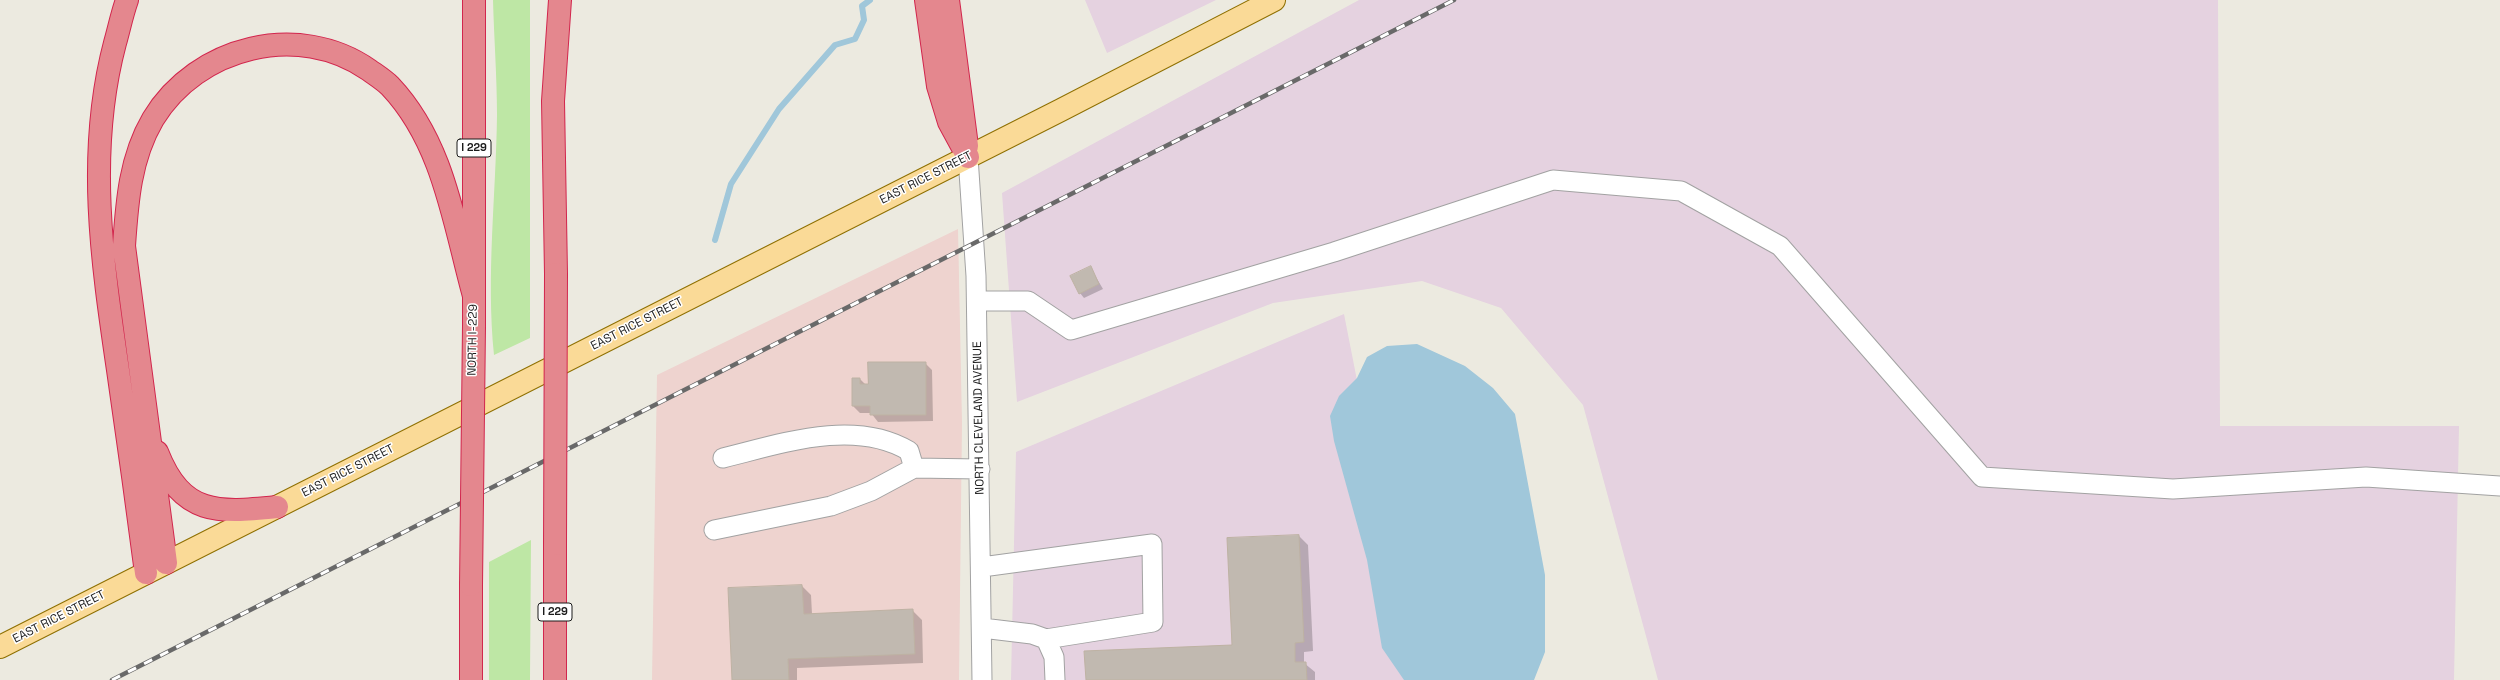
<!DOCTYPE html>
<style>
body{margin:0}
canvas{display:block;background:#eceae0}
</style>
<canvas width="2500" height="680"></canvas>
<script>
const context = document.querySelector('canvas').getContext('2d');
context.lineJoin = 'round';
function fill(path, color) {
  context.fillStyle = color;
  context.fill(path, 'evenodd');
}
function strokePath(path, color, width, dash) {
  context.strokeStyle = color;
  context.lineWidth = width;
  context.lineCap = dash ? 'butt' : 'round';
  context.setLineDash(dash || []);
  context.stroke(path);
}
function write(font, color, halo, rows, align = 'center') {
  context.font = font + ' "Space Grotesk",sans-serif';
  context.lineWidth = 3;
  context.setLineDash([]);
  context.textBaseline = 'middle';
  context.strokeStyle = halo;
  context.fillStyle = color;
  for (const [text, x, y, turn = 0] of rows) {
    context.save();
    context.translate(x, y);
    context.rotate((+turn || 0) * Math.PI / 180);
    context.textAlign = isNaN(turn) ? turn : align;
    if (halo) context.strokeText(text, 0, 0);
    context.fillText(text, 0, 0);
    context.restore();
  }
}
const commercial = new Path2D(`
 M 958,229 L 962,423 L 959,680 L 652,680 L 657,375 Z`);
const industrial = new Path2D(`
 M 1085,0 L 1216,0 L 1107,53 Z
 M 1359,0 L 2218,0 L 2220,426 L 2459,426 L 2454,680 L 1658,680 L 1583,405 L 1501,308 L 1422,281 L 1273,303 L 1017,402 L 1002,193 Z
 M 1344,314 L 1392,559 L 1410,680 L 1011,680 L 1016,452 Z`);
const grass = new Path2D(`
 M 493,0 L 530,0 L 530,338 L 494,355 C 486,275 496,196 497,115 C 497,77 494,38 493,0 Z
 M 531,540 L 530,680 L 489,680 L 489,562 Z`);
const water = new Path2D(`
 M 1417,344 L 1465,366 L 1493,388 L 1515,414 L 1545,575 L 1545,652 L 1534,680 L 1404,680 L 1382,648 L 1367,560 L 1334,441 L 1330,416 L 1339,396 L 1357,378 L 1367,357 L 1387,346 Z`);
const shadow = new Path2D(`
 M 1090,267 L 1103,289 L 1084,298 L 1080,293 Z
 M 925,363 L 932,370 L 933,421 L 878,422 L 871,413 L 860,413 L 853,406 L 853,379 L 860,379 L 866,385 L 869,385 Z
 M 1299,536 L 1308,545 L 1313,651 L 1304,652 L 1304,663 L 1315,672 L 1315,680 L 1087,680 L 1233,646 Z
 M 802,586 L 811,595 L 812,614 L 912,610 L 922,620 L 923,663 L 797,668 L 797,680 L 733,680 L 729,589 Z`);
const stream = new Path2D(`
 M 715,240 L 731,184 L 779,109 L 835,45 L 855,39 L 864,20 L 862,6 L 870,0`);
const building = new Path2D(`
 M 1091,266 L 1099,284 L 1079,294 L 1070,276 Z
 M 868,362 L 926,362 L 926,415 L 870,415 L 870,406 L 852,406 L 852,378 L 860,378 L 860,384 L 868,384 Z
 M 1299,535 L 1304,642 L 1295,643 L 1295,662 L 1306,662 L 1307,680 L 1086,680 L 1084,651 L 1232,645 L 1227,538 Z
 M 802,585 L 804,614 L 913,609 L 915,654 L 788,659 L 789,680 L 732,680 L 728,588 Z`);
const minor = new Path2D(`
 M 968,157 L 976,276 L 982,680
 M 977,301 L 1028,301 L 1071,330 L 1334,252 L 1553,180 L 1681,191 L 1780,246 L 1982,477 L 2173,489 L 2366,477 L 2500,486
 M 723,458 C 780,444 854,418 909,451 L 914,468
 M 714,530 L 831,506 L 871,491 L 914,468 L 980,469
 M 982,567 L 1152,544 L 1153,622 L 1046,639
 M 982,628 L 1032,634 L 1046,639 L 1054,657 L 1055,680`);
const major = new Path2D(`
 M 0,647 L 1061,110 L 1274,0`);
const highway = new Path2D(`
 M 127,0 C 122,14 119,29 115,43 C 86,152 102,261 118,370 C 128,438 137,505 146,573
 M 926,0 L 938,86 L 949,122 L 968,157
 M 948,0 L 967,146
 M 556,274 L 553,101 L 560,0
 M 474,326 L 474,0
 M 157,452 C 182,516 218,513 277,507
 M 166,563 L 124,246 C 127,202 130,158 153,119 C 197,46 299,21 369,70 C 376,75 384,80 390,86 C 444,143 454,224 474,296
 M 471,680 L 471,585
 M 555,680 L 555,544`);
const rail = new Path2D(`
 M 112,680 L 1454,0`);
const highwayBridge = new Path2D(`
 M 555,544 L 556,274
 M 471,585 L 474,326`);
const shields = [
 [474,148,34],
 [555,612,34]
];
const shieldNames = [
 ["I 229",474,148],
 ["I 229",555,612]
];
const streetNames = [
 ["EAST RICE STREET",926,178,-27],
 ["EAST RICE STREET",637,324,-27],
 ["NORTH I-229",473,340,-89],
 ["NORTH CLEVELAND AVENUE",979,418,-91],
 ["EAST RICE STREET",348,471,-27],
 ["EAST RICE STREET",59,617,-27]
];
fill(commercial, '#eed3cf');
fill(industrial, '#e5d2e0');
fill(grass, '#bee7a5');
fill(water, '#a0c7da');
fill(shadow, '#0003');
strokePath(stream, '#a0c7da', 6);
fill(building, '#c1b9b0');
strokePath(building, '#beb2a3', 1);
strokePath(minor, '#a2a2a2', 21);
strokePath(major, '#8f7002', 24);
strokePath(highway, '#d2264d', 24);
strokePath(minor, '#fff', 19);
strokePath(major, '#fada97', 22);
strokePath(highway, '#e4878e', 22);
strokePath(rail, '#696969', 4.5);
strokePath(rail, '#fff', 3, [9]);
strokePath(highwayBridge, '#d2264d', 24, []);
strokePath(highwayBridge, '#e4878e', 22);
for (const [x, y, w] of shields) {
  const box = new Path2D();
  box.roundRect(x - w / 2, y - 9, w, 18, 3);
  context.fillStyle = '#fff';
  context.fill(box);
  strokePath(box, '#1b1b1b', 1);
}
write('bold 11px', '#1b1b1b', null, shieldNames);
write('12px', '#1b1b1b', '#fff', streetNames);
</script>
